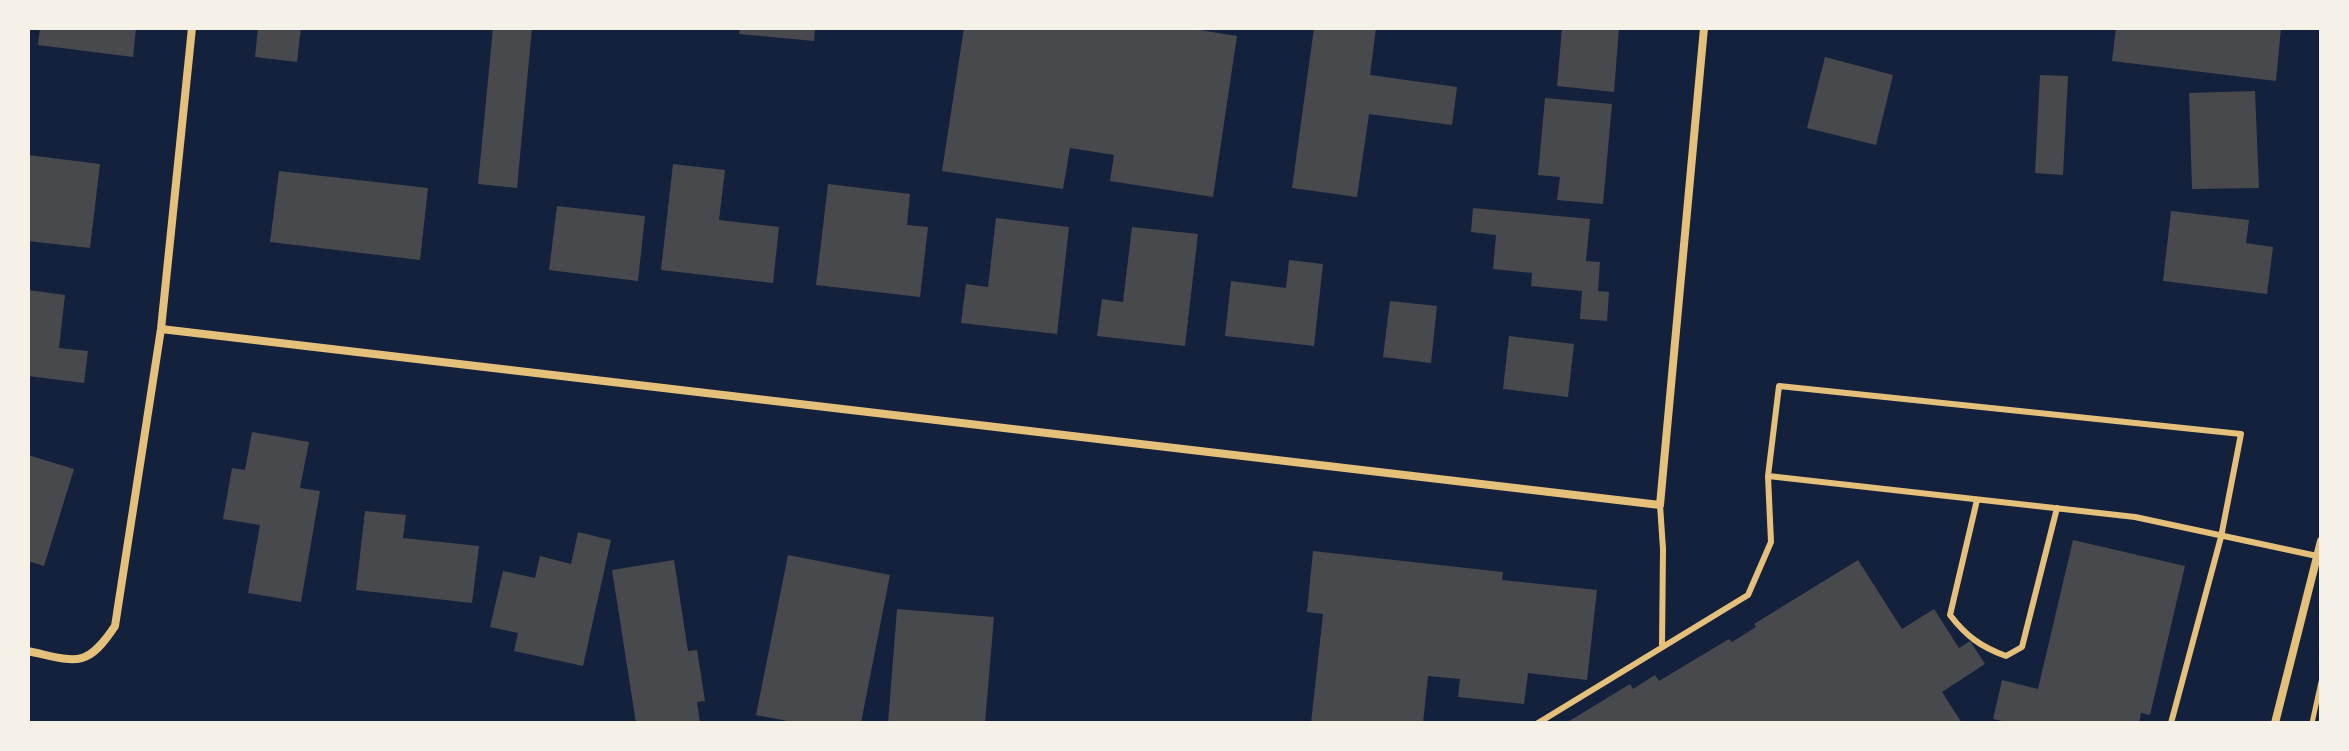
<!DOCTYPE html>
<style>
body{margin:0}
#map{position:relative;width:2349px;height:751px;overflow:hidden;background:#14213d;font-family:"IBM Plex Serif",serif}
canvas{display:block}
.frame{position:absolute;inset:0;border:30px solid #f6f1e7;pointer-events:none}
</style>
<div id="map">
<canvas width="2349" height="751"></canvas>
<div class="frame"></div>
</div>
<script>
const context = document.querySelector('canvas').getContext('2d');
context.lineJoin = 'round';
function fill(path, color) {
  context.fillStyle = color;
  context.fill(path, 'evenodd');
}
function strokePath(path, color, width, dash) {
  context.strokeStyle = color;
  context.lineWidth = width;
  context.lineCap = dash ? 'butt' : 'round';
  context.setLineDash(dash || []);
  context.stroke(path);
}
const building = new Path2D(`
 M 40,28 L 136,28 L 133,57 L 38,45 Z
 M 258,28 L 301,28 L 297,62 L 255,57 Z
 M 493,28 L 532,28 L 517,188 L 478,184 Z
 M 740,28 L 815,28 L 814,41 L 739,34 Z
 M 964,28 L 1187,28 L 1237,36 L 1213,197 L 1110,181 L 1114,155 L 1070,148 L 1063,189 L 942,171 Z
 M 1314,28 L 1376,28 L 1370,75 L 1457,87 L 1452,125 L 1369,114 L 1357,197 L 1292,188 Z
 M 1562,28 L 1619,28 L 1614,92 L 1557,86 Z
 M 2116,28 L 2281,28 L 2276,81 L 2112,61 Z
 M 1825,57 L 1893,75 L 1876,145 L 1807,128 Z
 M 2040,75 L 2068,76 L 2063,175 L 2035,173 Z
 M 2255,91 L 2259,188 L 2192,189 L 2189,93 Z
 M 1545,98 L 1612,104 L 1603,204 L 1557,200 L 1560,177 L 1538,175 Z
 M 28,155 L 100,164 L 90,248 L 28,241 Z
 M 673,164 L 725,170 L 719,220 L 779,227 L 773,283 L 661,270 Z
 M 279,171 L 428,188 L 420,260 L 270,242 Z
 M 828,184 L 910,194 L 907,225 L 928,227 L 920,297 L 816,285 Z
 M 557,206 L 645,216 L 638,281 L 549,270 Z
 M 1473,208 L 1590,219 L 1586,261 L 1600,262 L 1598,291 L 1609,292 L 1607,321 L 1580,319 L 1582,291 L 1531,286 L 1532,273 L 1493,269 L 1496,235 L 1471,232 Z
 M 2171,211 L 2249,220 L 2246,243 L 2273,247 L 2267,294 L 2163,281 Z
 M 996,218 L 1069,227 L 1057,334 L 961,323 L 966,284 L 988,287 Z
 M 1132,227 L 1198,234 L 1185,346 L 1097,336 L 1102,299 L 1123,302 Z
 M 1289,260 L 1323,264 L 1314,346 L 1225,336 L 1231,281 L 1286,288 Z
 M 28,290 L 65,295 L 59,348 L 88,351 L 84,383 L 28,376 Z
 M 1390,301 L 1437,306 L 1431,363 L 1383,357 Z
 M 1509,336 L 1574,344 L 1568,397 L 1503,389 Z
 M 252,432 L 309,442 L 300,488 L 320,491 L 301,602 L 248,593 L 260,525 L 223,519 L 232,468 L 245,470 Z
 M 28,455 L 74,469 L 44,566 L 28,561 Z
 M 365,511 L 406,515 L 403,538 L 479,546 L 472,603 L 356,590 Z
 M 578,532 L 611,540 L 583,666 L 514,651 L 518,633 L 490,627 L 503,571 L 535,578 L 540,556 L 571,564 Z
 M 2073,540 L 2185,566 L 2150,715 L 2141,713 L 2139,723 L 2011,723 L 1993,719 L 2002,680 L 2038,689 Z
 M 1313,551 L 1503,572 L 1502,580 L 1597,590 L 1587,680 L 1528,673 L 1524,704 L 1458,697 L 1460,679 L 1428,676 L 1423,723 L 1311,723 L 1323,614 L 1307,612 Z
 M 788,555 L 890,575 L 861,723 L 798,723 L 756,715 Z
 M 674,560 L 688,651 L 697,650 L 705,701 L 697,702 L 700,723 L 636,723 L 612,570 Z
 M 1858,560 L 1902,629 L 1934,609 L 1959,648 L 1970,641 L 1985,664 L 1942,692 L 1962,723 L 1566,723 L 1630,684 L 1633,689 L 1655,675 L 1659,681 L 1729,639 L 1732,642 L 1756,627 L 1754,624 Z
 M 897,609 L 994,617 L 985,723 L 888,723 Z`);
const path = new Path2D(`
 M 2312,723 L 2321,682`);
const service = new Path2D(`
 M 1768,476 L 2135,517 L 2317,556
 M 1977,500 L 1950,615 C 1966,636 1981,647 2006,656 L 2022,647 L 2057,508
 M 1660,505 L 1663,549 L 1662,645
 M 1538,723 L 1748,595 L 1771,542 L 1768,476 L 1779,386 L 2241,434 L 2221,537 L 2171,723`);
const minor = new Path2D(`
 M 161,329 L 1660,505 L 1704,28
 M 28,651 C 75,661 86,670 115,626 L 161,329 L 192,28
 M 2275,723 L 2321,541`);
fill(building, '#48494c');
strokePath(path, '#e5c07b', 5);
strokePath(service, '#e5c07b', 6);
strokePath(minor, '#e5c07b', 8);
</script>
